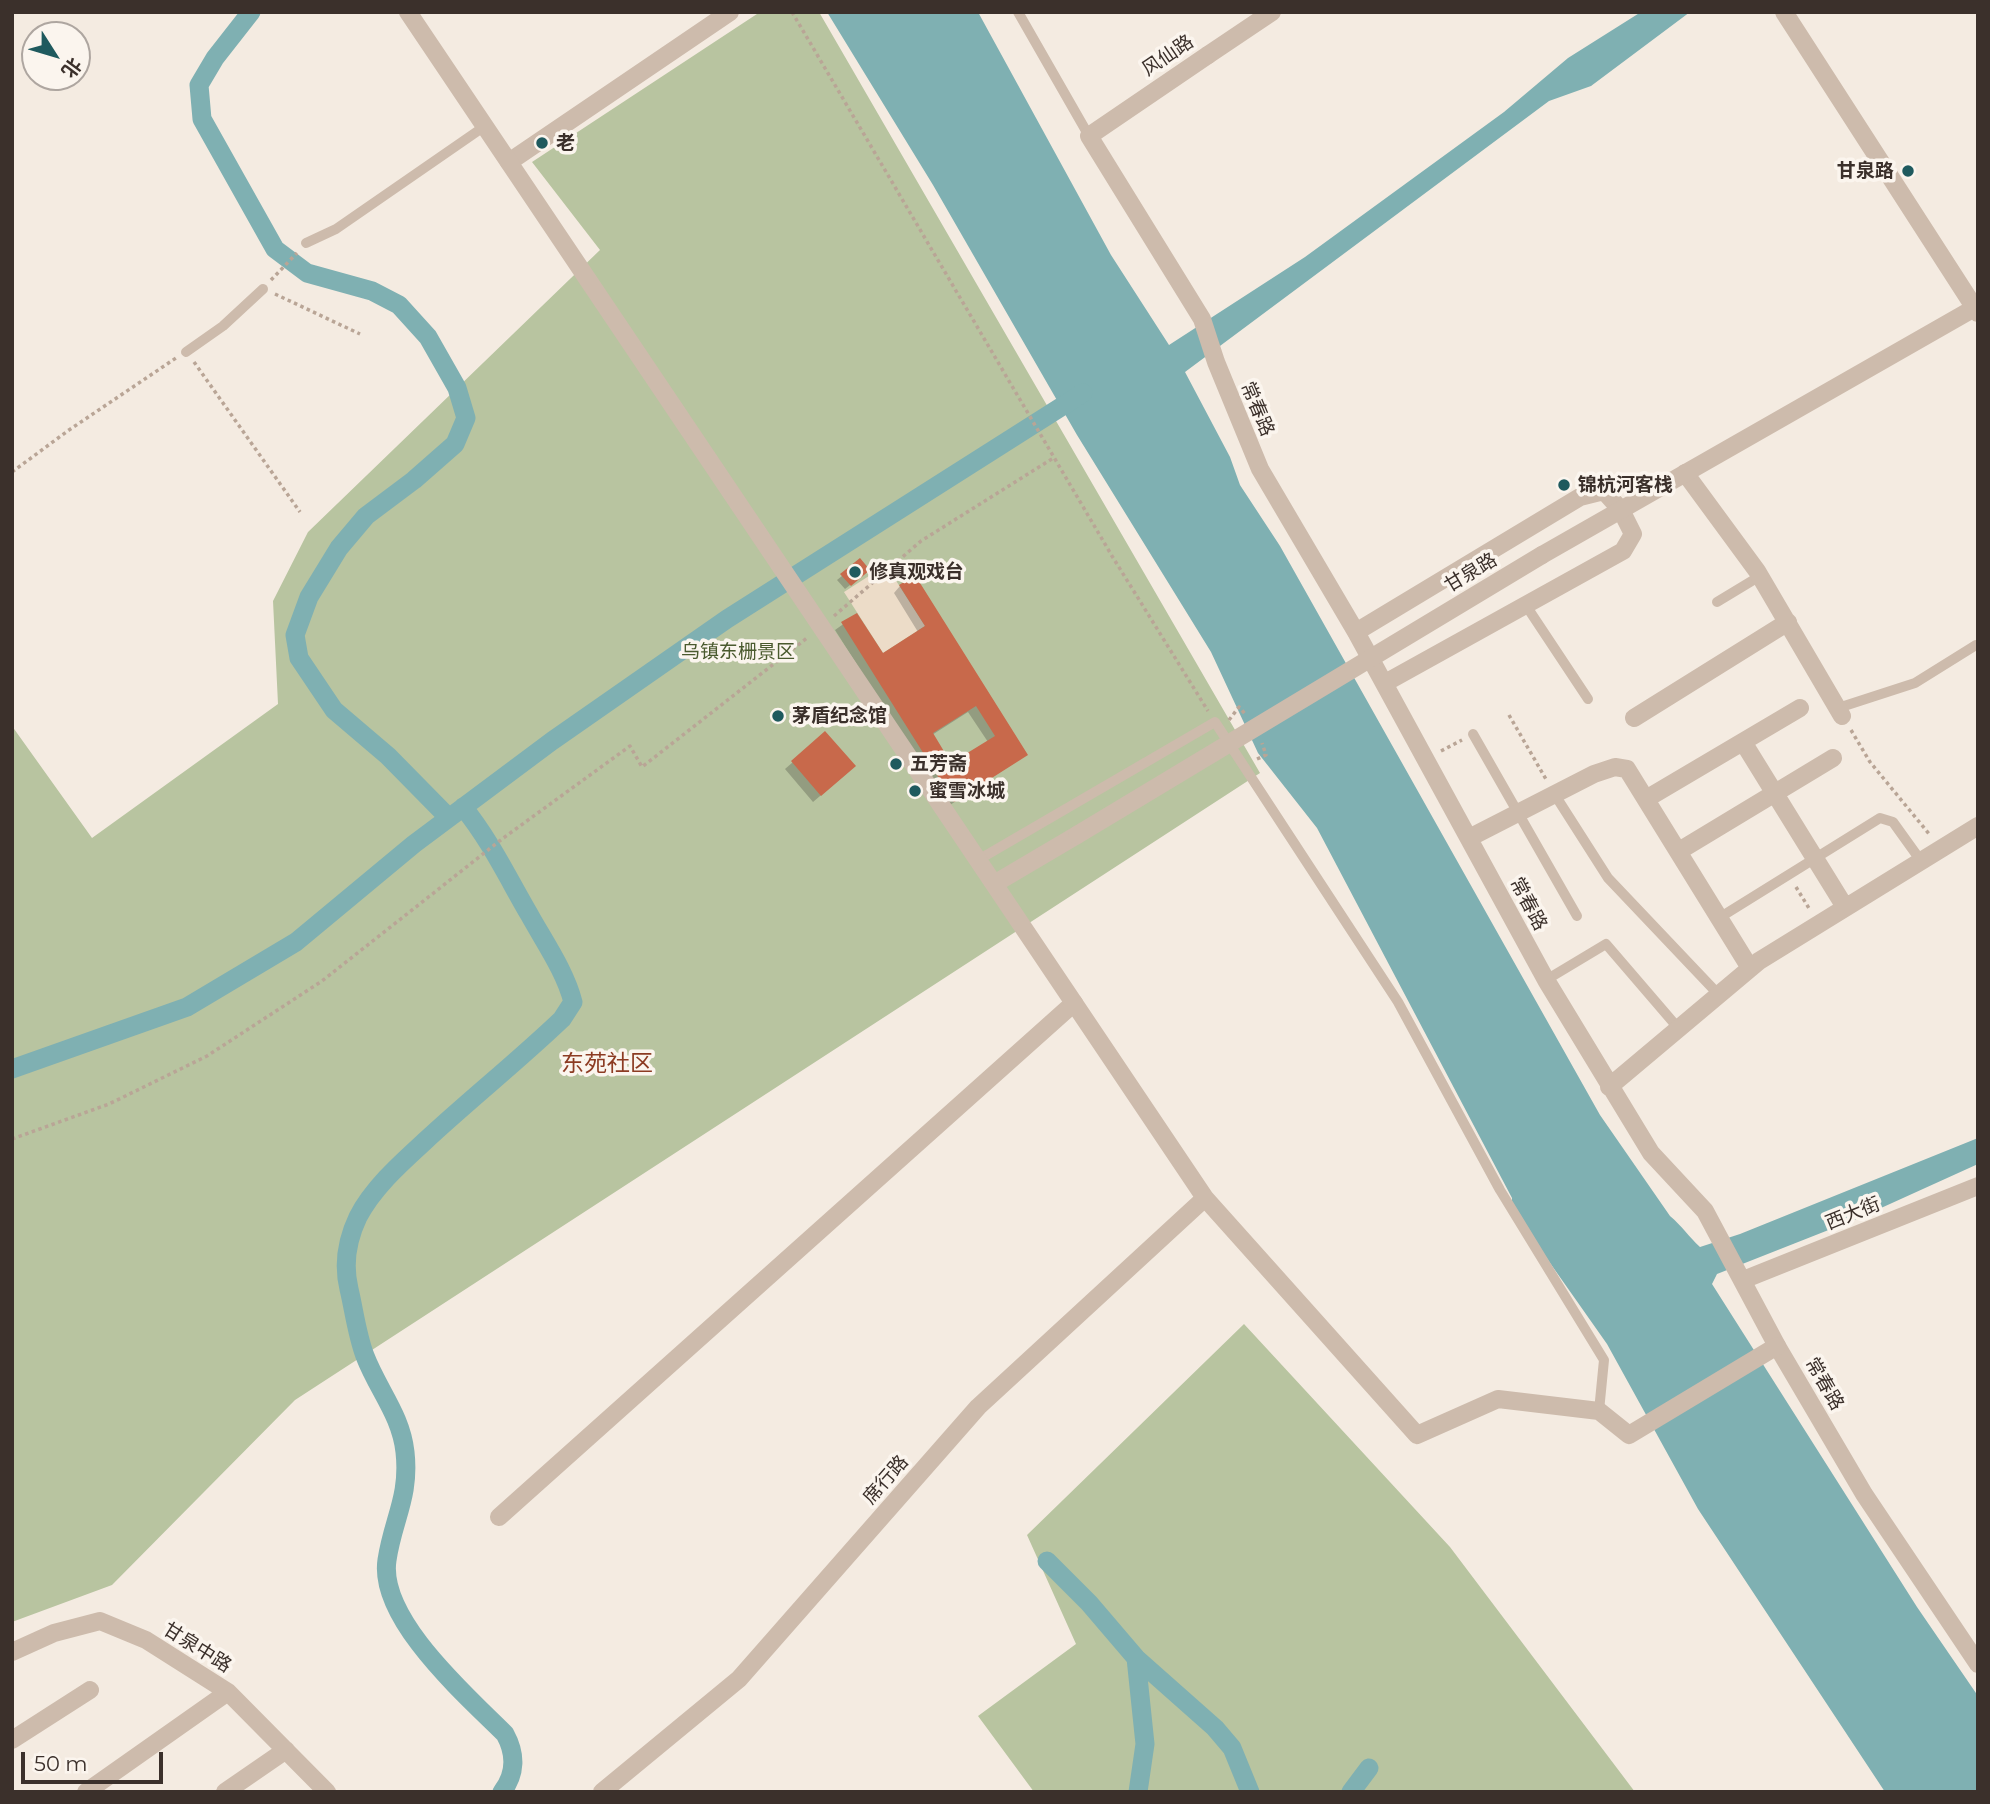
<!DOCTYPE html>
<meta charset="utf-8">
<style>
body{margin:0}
#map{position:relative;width:1990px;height:1804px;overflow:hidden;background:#f4ebe1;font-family:Montserrat,"Noto Sans SC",sans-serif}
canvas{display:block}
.frame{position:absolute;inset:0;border:14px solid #3b302b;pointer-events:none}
.north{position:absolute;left:21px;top:21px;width:70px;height:70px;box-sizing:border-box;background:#fbf5ee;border:2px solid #aea6a0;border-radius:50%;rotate:127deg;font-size:19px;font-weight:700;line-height:28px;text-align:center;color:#3b302b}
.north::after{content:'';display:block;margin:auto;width:24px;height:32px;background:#1f5a5e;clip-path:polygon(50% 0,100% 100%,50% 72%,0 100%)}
.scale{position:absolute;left:21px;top:1752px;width:142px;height:32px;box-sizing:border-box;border:4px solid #3b302b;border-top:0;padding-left:9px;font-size:21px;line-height:24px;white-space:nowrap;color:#3b302b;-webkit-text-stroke:5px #fbf5ee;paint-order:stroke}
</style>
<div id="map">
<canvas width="1990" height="1804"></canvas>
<div class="frame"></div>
<div class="north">北</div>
<div class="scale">50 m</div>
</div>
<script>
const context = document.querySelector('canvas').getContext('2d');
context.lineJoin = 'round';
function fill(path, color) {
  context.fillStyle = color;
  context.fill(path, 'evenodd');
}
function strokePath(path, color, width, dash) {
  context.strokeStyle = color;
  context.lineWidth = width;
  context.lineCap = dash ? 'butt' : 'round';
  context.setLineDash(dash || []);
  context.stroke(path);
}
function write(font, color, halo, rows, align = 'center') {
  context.font = font + ' Montserrat,"Noto Sans SC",sans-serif';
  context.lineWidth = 7;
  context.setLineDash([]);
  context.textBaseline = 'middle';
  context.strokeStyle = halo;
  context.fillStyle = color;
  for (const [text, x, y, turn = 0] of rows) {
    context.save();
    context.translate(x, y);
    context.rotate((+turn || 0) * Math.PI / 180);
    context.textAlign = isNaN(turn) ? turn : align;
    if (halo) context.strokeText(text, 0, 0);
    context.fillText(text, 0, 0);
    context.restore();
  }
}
const green = new Path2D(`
 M 760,12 L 819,12 L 1260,773 L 295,1400 L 112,1585 L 12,1622 L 12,726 L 92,838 L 278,704 L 273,601 L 308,532 L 600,250 L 532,162 Z
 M 1244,1324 L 1450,1547 L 1635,1792 L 1034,1792 L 978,1716 L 1076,1644 L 1027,1535 Z`);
const plaza = new Path2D(`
 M 886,565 L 925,626 L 883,653 L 844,592 Z`);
const water = new Path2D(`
 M 827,12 L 978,12 L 1111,255 L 1169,345 L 1305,257 L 1504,112 L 1568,58 L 1641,12 L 1690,12 L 1591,86 L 1549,101 L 1185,372 L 1230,457 L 1240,485 L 1280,546 L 1600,1115 L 1670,1216 C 1682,1226 1689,1237 1700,1247 L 1740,1234 L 1978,1138 L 1978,1164 L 1859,1218 L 1717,1274 L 1712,1284 L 1917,1607 L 1978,1696 L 1978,1792 L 1885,1792 L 1698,1509 L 1607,1344 L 1512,1209 L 1512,1198 L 1317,828 L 1258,753 L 1211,652 L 1077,435 L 933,185 Z`);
const shadow = new Path2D(`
 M 864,574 L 845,589 L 837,580 L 842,576 Z
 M 900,586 L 1026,755 L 947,807 L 835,630 L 856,615 L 882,655 L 918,632 L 894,593 ZM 968,712 L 988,742 L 951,766 L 932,735 Z
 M 825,734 L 847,773 L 813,802 L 785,769 Z`);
const canal = new Path2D(`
 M 251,12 L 215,58 L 199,85 L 202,119 L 275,249 L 307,273 L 372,291 L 399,305 L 428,337 L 457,388 L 466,418 L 455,444 L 414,480 L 366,516 L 339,548 L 309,597 L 295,635 L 299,658 L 334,710 L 388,756 L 449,818
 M 463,807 C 490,840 508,878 529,914 C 545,943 565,971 573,1002 L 562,1019 C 517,1062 469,1100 424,1142 C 400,1164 373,1188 358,1217 C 347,1240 343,1264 349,1289 C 354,1310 357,1335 365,1356 C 378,1390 401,1415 405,1452 C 410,1497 393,1519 387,1560 C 378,1619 467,1696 505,1734 C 516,1754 516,1774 502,1792
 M 12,1069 L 187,1007 L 296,942 L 414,844 L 552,741 L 727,619 L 1083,393
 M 1047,1561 L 1089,1603 L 1136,1658 L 1215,1728 L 1232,1748 L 1250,1792
 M 1136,1658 L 1145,1744 L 1138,1792
 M 1351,1792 L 1369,1768`);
const building = new Path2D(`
 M 860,558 L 870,570 L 851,586 L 840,574 Z
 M 915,575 L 1028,755 L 954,802 L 841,622 L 857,613 L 883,653 L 925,626 L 899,585 ZM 976,706 L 995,736 L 951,763 L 933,733 Z
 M 825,731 L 856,766 L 821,796 L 791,761 Z`);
const path = new Path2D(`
 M 792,12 L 1112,556 L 1208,711
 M 271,280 L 297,253
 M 275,294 L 360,334
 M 194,362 L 300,512
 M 12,472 L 69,430 L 176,358
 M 834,616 L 921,541 L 1055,457
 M 1509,715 L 1547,781
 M 1229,720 L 1239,707 L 1246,715
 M 1851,730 L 1870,762 L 1930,835
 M 1441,751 L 1462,740
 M 1257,759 L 1266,755 L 1262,743
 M 1796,887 L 1810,910
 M 12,1139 L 109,1104 L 207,1056 L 322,981 L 502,839 L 630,746 L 642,767 L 807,638`);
const service = new Path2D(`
 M 1018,12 L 1089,136
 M 306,243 L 336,229 L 485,126
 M 186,352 L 223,326 L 263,289
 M 1717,602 L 1760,576
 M 1525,604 L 1588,699
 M 1838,708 L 1915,683 L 1976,645
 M 1473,734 L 1577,916
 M 1555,795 L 1608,878 L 1719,995
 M 978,860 L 1215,722 L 1398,1002 L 1500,1190 L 1604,1360 L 1599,1411
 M 1719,918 L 1880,818 L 1893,822 L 1921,861
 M 1546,980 L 1606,944 L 1679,1029`);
const minor = new Path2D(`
 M 1208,55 L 1089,136 L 1202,319 L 1216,362 L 1260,469 L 1356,632 L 1546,980 L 1651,1153 L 1705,1211 L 1777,1346 L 1864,1494 L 1978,1664
 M 509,162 L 730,12
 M 1685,473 L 1757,571 L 1842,716
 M 1356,632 L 1580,497 L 1604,491 L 1621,510 L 1633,534 L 1623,551 L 1385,683
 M 1634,718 L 1788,622
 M 1743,742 L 1845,907
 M 1646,799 L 1800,708
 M 1469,838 L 1594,774 L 1615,767 L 1627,769 L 1750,968
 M 1679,851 L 1833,758
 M 1609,1087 L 1759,961 L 1978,826
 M 1743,1280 L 1978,1186
 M 499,1517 L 1074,1003
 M 12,1652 L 54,1633 L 100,1621 L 146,1640 L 228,1692 L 327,1792
 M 12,1740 L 90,1690
 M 86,1792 L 228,1692
 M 225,1792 L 286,1750`);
const tertiary = new Path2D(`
 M 408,12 L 1205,1198 L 1417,1435 L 1498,1399 L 1599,1411 L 1629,1435 L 1777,1346
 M 1784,12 L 1978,313
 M 1208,55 L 1272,12
 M 1542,555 L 1978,306
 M 994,884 L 1077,835
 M 602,1792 L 739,1679 L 978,1407 L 1205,1198`);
const tertiaryBridge = new Path2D(`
 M 1077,835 L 1542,555`);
const markers = [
 [542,143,7,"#1f5a5e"],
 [1908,171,7,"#1f5a5e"],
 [1564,485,7,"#1f5a5e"],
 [855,572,7,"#1f5a5e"],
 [778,716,7,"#1f5a5e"],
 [896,764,7,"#1f5a5e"],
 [915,791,7,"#1f5a5e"]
];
const streetNames = [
 ["风仙路",1168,56,-34],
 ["常春路",1257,409,67],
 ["甘泉路",1471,573,-31],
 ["常春路",1528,904,62],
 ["西大街",1853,1214,-22],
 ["常春路",1824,1384,60],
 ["席行路",886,1480,-49],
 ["甘泉中路",197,1648,32]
];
const poiNames = [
 ["老",556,143],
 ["甘泉路",1894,171,"right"],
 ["锦杭河客栈",1578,485],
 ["修真观戏台",869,572],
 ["茅盾纪念馆",792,716],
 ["五芳斋",910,764],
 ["蜜雪冰城",929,791]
];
const parkNames = [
 ["乌镇东栅景区",738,652]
];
const quarterNames = [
 ["东苑社区",607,1064]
];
fill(green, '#b8c4a0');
fill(plaza, '#ecdcc8');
fill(water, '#7fb0b2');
fill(shadow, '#0003');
strokePath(canal, '#7fb0b2', 19);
fill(building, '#c8694b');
strokePath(path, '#b9a596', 3.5, [3.5, 3.5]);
strokePath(service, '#cdbbac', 10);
strokePath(minor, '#cdbbac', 18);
strokePath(tertiary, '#cdbbac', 18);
strokePath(tertiaryBridge, '#cdbbac', 18);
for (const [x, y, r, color] of markers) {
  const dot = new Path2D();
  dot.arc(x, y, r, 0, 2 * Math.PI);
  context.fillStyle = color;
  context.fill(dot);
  strokePath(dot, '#fbf5ee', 2.5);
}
write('19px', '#3b302b', '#fbf5ee', streetNames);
write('bold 19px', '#3b302b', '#fbf5ee', poiNames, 'left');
write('19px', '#4a5a2e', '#fbf5ee', parkNames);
write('23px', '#8c3b22', '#fbf5ee', quarterNames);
</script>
